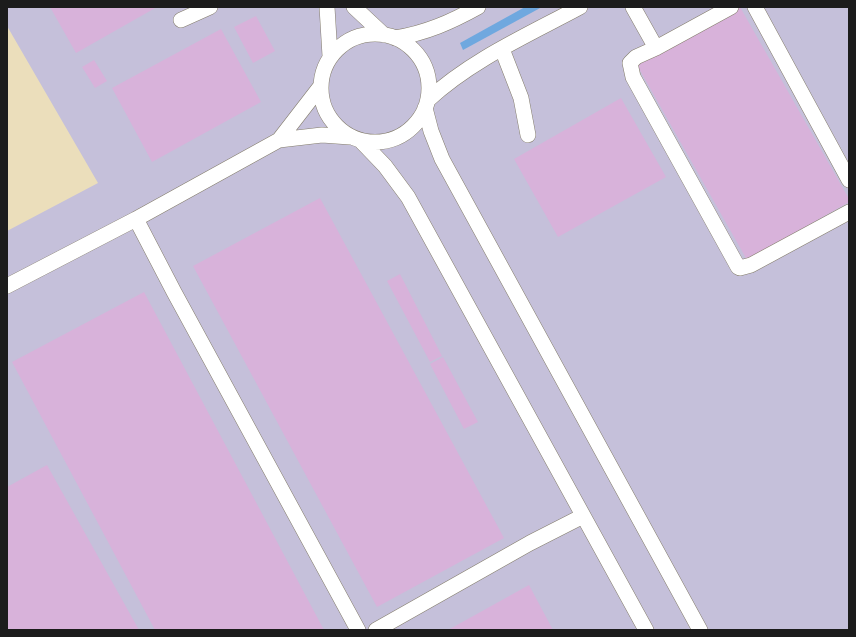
<!DOCTYPE html>
<style>
body{margin:0}
#map{position:relative;width:856px;height:637px;overflow:hidden;background:#ebdebb;font-family:Mynerve,sans-serif}
canvas{display:block}
.frame{position:absolute;inset:0;border:8px solid #1c1c1c;pointer-events:none}
</style>
<div id="map">
<canvas width="856" height="637"></canvas>
<div class="frame"></div>
</div>
<script>
const context = document.querySelector('canvas').getContext('2d');
context.lineJoin = 'round';
function fill(path, color) {
  context.fillStyle = color;
  context.fill(path, 'evenodd');
}
function strokePath(path, color, width, dash) {
  context.strokeStyle = color;
  context.lineWidth = width;
  context.lineCap = dash ? 'butt' : 'round';
  context.setLineDash(dash || []);
  context.stroke(path);
}
const industrial = new Path2D(`
 M 7,7 L 849,7 L 849,630 L 7,630 L 7,231 L 98,183 L 7,26 Z`);
const water = new Path2D(`
 M 525,7 L 542,7 L 463,50 L 460,43 Z`);
const building = new Path2D(`
 M 50,7 L 157,7 L 76,53 Z
 M 740,7 L 849,199 L 849,202 L 747,260 L 637,65 Z
 M 256,16 L 275,51 L 253,63 L 234,27 Z
 M 221,29 L 261,102 L 152,162 L 112,88 Z
 M 94,60 L 107,81 L 95,88 L 82,67 Z
 M 621,98 L 666,177 L 558,237 L 514,159 Z
 M 320,198 L 504,538 L 377,607 L 193,266 Z
 M 400,274 L 442,356 L 430,362 L 387,281 Z
 M 144,292 L 324,630 L 155,630 L 12,362 Z
 M 443,357 L 478,422 L 464,429 L 430,364 Z
 M 47,465 L 139,630 L 7,630 L 7,487 Z
 M 529,585 L 553,630 L 448,630 Z`);
const minor = new Path2D(`
 M 327,7 L 330,56
 M 354,7 L 384,35
 M 633,7 L 656,48 L 636,57 L 630,63 L 633,77 L 738,267 L 740,268 L 751,265 L 849,212
 M 755,7 L 849,180
 M 181,20 L 210,7
 M321 88a54 54 0 1 1 108 0a54 54 0 1 1-108 0Z
 M 395,38 C 426,33 451,22 478,7
 M 656,48 L 731,7
 M 502,49 L 521,98 L 528,135
 M 428,100 C 471,60 528,35 580,7
 M 425,108 L 431,131 L 442,159 L 700,630
 M 279,140 L 320,87
 M 361,141 L 385,166 L 408,197 L 646,630
 M 136,219 L 174,292 L 358,630
 M 7,286 L 136,219 L 279,140 L 322,135 L 350,137
 M 376,630 L 530,543 L 583,516`);
fill(industrial, '#c5c0da');
fill(water, '#6fa8df');
fill(building, '#d8b2da');
strokePath(minor, '#847d6c', 16);
strokePath(minor, '#fff', 15);
</script>
